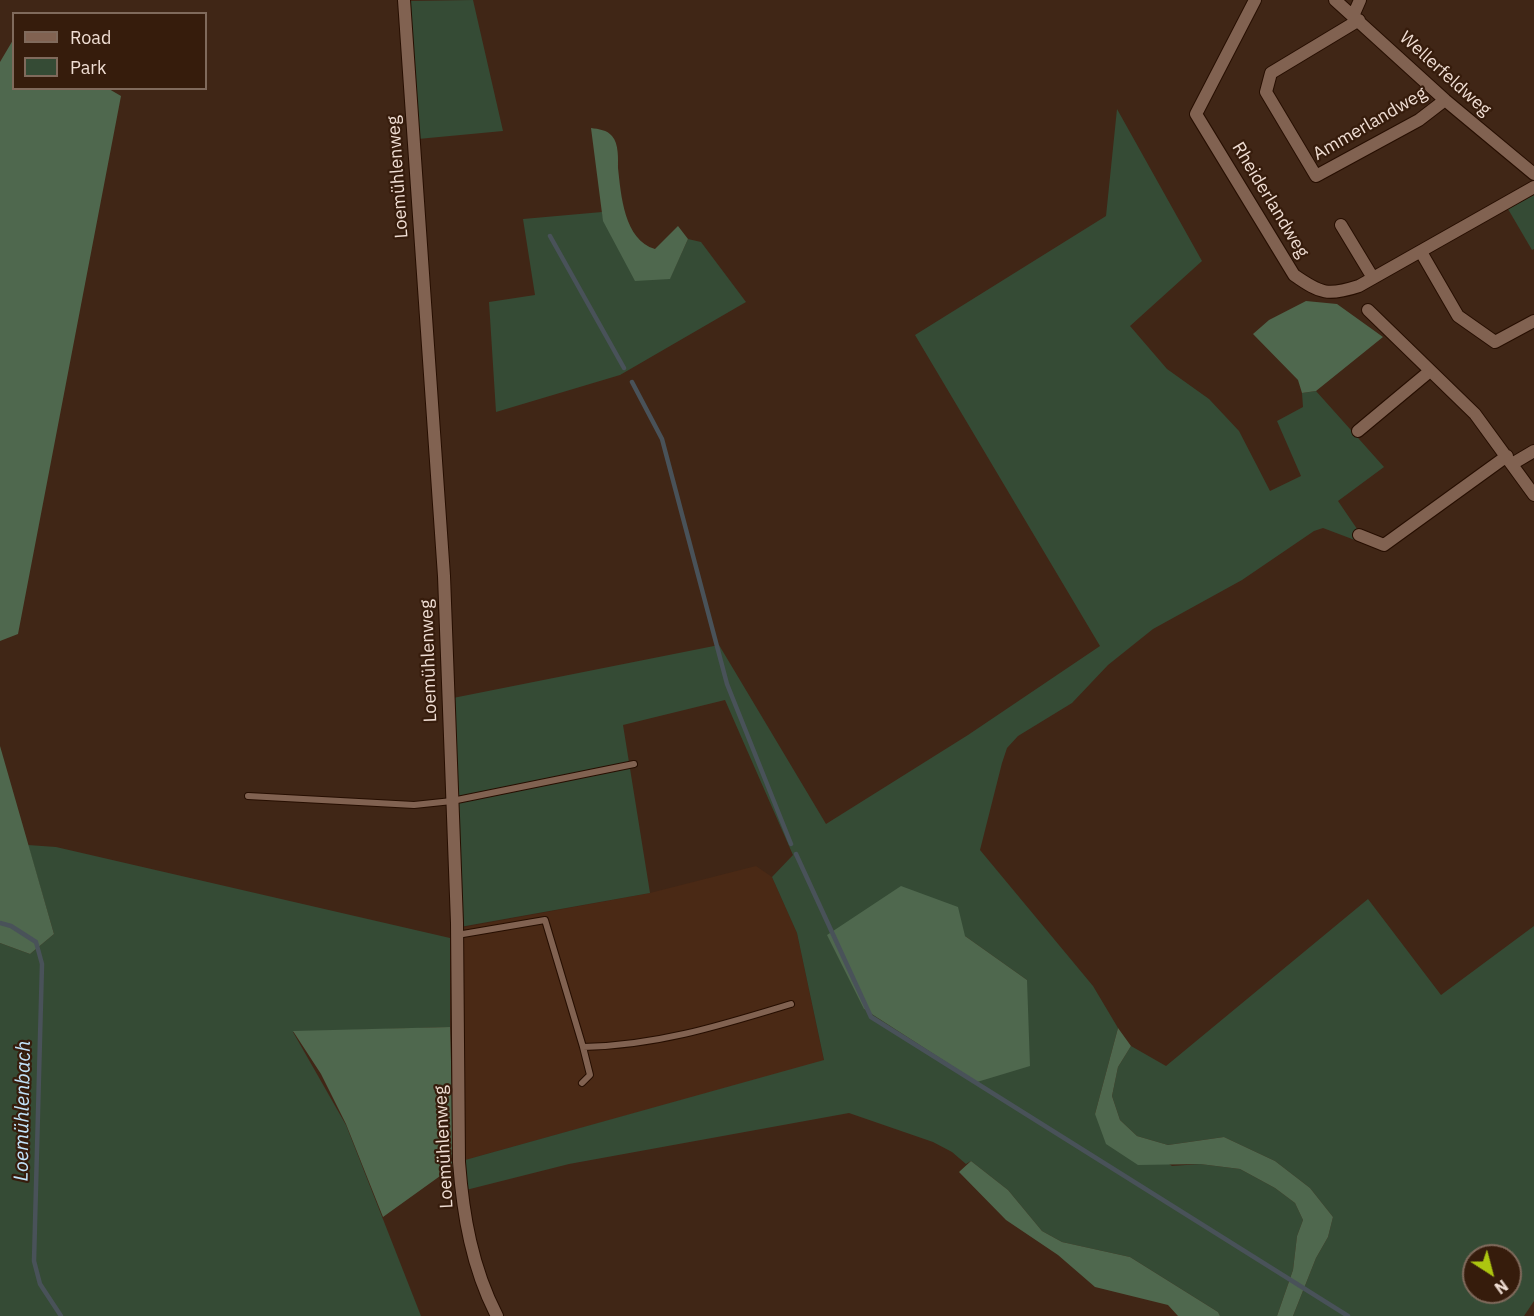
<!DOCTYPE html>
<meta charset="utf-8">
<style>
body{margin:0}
#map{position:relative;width:1534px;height:1316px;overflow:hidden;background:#402616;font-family:"IBM Plex Sans",sans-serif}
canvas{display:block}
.legend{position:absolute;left:12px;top:12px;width:195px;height:78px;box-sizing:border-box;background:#361c0c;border:2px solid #806a5c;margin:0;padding:8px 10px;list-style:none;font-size:18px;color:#f0ded4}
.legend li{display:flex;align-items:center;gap:12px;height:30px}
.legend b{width:30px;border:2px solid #806a5c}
.north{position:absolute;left:1462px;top:1244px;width:60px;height:60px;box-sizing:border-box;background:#361c0c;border:2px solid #806a5c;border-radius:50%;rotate:144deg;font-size:16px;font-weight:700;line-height:24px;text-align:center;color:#f0ded4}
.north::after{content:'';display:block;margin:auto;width:21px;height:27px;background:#adc610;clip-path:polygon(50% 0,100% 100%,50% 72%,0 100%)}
</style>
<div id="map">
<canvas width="1534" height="1316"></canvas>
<ul class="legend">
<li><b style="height:8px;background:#816251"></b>Road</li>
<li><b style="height:16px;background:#354b35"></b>Park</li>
</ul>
<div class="north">N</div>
</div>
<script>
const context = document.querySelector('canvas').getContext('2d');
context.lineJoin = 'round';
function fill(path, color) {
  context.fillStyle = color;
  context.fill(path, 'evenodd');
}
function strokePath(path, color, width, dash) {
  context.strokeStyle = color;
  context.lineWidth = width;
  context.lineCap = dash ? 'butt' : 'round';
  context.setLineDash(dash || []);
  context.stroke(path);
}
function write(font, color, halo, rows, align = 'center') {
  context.font = font + ' "IBM Plex Sans",sans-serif';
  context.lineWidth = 4.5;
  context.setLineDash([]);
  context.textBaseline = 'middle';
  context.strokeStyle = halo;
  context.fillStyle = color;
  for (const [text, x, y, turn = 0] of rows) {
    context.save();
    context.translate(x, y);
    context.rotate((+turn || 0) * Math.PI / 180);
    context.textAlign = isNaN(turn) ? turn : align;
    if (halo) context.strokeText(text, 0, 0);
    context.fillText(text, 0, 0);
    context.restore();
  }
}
const built = new Path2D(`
 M 756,866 L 772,877 L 797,933 L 824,1061 L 465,1160 L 460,928 L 650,893 Z`);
const green = new Path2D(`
 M 473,0 L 503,131 L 418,139 L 409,1 Z
 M 1117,109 L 1202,261 L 1130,326 L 1167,369 L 1209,399 L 1239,431 L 1270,491 L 1301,476 L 1277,421 L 1303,407 L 1302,393 L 1316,391 L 1384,467 L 1338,501 L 1368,545 L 1323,528 L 1314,531 L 1242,580 L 1153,629 L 1108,665 L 1072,703 L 1018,736 L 1007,748 L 1002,763 L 980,850 L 1093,986 L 1118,1028 L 1095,1114 L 1172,1166 L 1200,1164 L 1240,1169 L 1275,1188 L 1295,1203 L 1303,1220 L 1297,1236 L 1293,1270 L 1277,1316 L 1220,1316 L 1218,1312 L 1130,1257 L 1062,1242 L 1042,1231 L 1008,1190 L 971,1161 L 966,1164 L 952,1152 L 933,1142 L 849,1113 L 569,1164 L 466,1190 L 465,1160 L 824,1060 L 797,933 L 772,877 L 793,855 L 725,700 L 623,725 L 650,893 L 460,927 L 453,698 L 719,645 L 826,824 L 968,735 L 1100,646 L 915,335 L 1106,216 ZM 965,936 L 1027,980 L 977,1082 L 864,1009 Z
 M 1534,195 L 1534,249 L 1532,250 L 1508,209 Z
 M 602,212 L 604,221 L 670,278 L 688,239 L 701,242 L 746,302 L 620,375 L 496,412 L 489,302 L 535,295 L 523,219 Z
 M 28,845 L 56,847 L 450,938 L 450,1027 L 293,1032 L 346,1125 L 421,1316 L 0,1316 L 0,943 L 30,954 L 54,934 Z
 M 1368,899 L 1441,995 L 1534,926 L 1534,1301 L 1524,1316 L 1293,1316 L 1316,1258 L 1328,1237 L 1333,1217 L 1310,1188 L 1275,1161 L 1224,1137 L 1168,1145 L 1137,1136 L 1120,1120 L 1112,1096 L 1118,1067 L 1131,1046 L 1166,1066 ZM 1474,1256 L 1510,1256 L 1510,1292 L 1474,1292 Z`);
const forest = new Path2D(`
 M 13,40 L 14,88 L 109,89 L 121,96 L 18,634 L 0,641 L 0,62 Z
 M 591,128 C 599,129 607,130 612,136 C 619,144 618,159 618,168 C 621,195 624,240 655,249 L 678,226 L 688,239 L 670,279 L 635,281 L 603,221 Z
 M 1306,301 L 1337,304 L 1383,337 L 1316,391 L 1302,393 L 1298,380 L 1253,334 L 1269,320 Z
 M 0,746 L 54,934 L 30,954 L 0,943 Z
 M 901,886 L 958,907 L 965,936 L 1027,980 L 1030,1066 L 977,1082 L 864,1009 L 827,935 Z
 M 450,1027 L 454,1166 L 383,1217 L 346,1124 L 321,1074 L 293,1031 Z
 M 1118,1028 L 1131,1046 L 1118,1067 L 1112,1096 L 1120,1120 L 1137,1136 L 1168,1145 L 1224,1137 L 1275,1161 L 1310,1188 L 1333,1217 L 1328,1237 L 1316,1258 L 1293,1316 L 1277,1316 L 1293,1270 L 1297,1236 L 1303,1220 L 1295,1203 L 1275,1188 L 1240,1169 L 1200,1164 L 1138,1165 L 1106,1144 L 1095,1114 Z
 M 971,1161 L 1008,1190 L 1042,1231 L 1062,1242 L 1130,1257 L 1218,1312 L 1220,1316 L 1178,1316 L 1168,1305 L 1095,1287 L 1058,1255 L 1006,1220 L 959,1172 Z`);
const stream = new Path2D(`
 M 550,236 L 624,368
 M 632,382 L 662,439 L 727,684 L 791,844
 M 796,854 L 871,1017 L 1348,1316
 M 0,923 L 11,926 L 36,942 L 42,964 L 34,1261 L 40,1284 L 61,1316`);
const service = new Path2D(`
 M 248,796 L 414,805 L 452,801 L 634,764
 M 457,935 L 545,920 L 583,1047 C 656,1046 722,1025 791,1004
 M 582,1083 L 590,1075 L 583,1047`);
const minor = new Path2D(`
 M 404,0 L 444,576 L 457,923 L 459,1162 C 463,1215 472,1268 497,1316
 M 1255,0 L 1196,114 L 1294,275 C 1321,294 1328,296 1359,286 L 1534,187
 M 1335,0 L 1445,100 L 1534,174
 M 1353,16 L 1360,0
 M 1359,20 L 1271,73 L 1266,92 L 1316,176 L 1419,120 L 1445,100
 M 1341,225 L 1373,278
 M 1421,252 L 1458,316 L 1495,342 L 1534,321
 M 1368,310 L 1475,414 L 1534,495
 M 1358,431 L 1430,371
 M 1512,464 L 1534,451
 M 1359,535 L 1384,545 L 1507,456`);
const streetNames = [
 ["Wellerfeldweg",1445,74,42],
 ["Ammerlandweg",1370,124,-30],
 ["Loemühlenweg",398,177,-94],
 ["Rheiderlandweg",1270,200,59],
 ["Loemühlenweg",429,661,-92],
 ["Loemühlenweg",444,1147,-93]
];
const waterNames = [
 ["Loemühlenbach",23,1111,-89]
];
fill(built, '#4a2915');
fill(green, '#354b35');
fill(forest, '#4f684e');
strokePath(stream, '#495259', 4.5);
strokePath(service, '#260e01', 8);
strokePath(minor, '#260e01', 14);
strokePath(service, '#816251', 6);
strokePath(minor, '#816251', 12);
write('18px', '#f0ded4', '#361c0c', streetNames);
write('italic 20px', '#c2e4fb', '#361c0c', waterNames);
</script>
